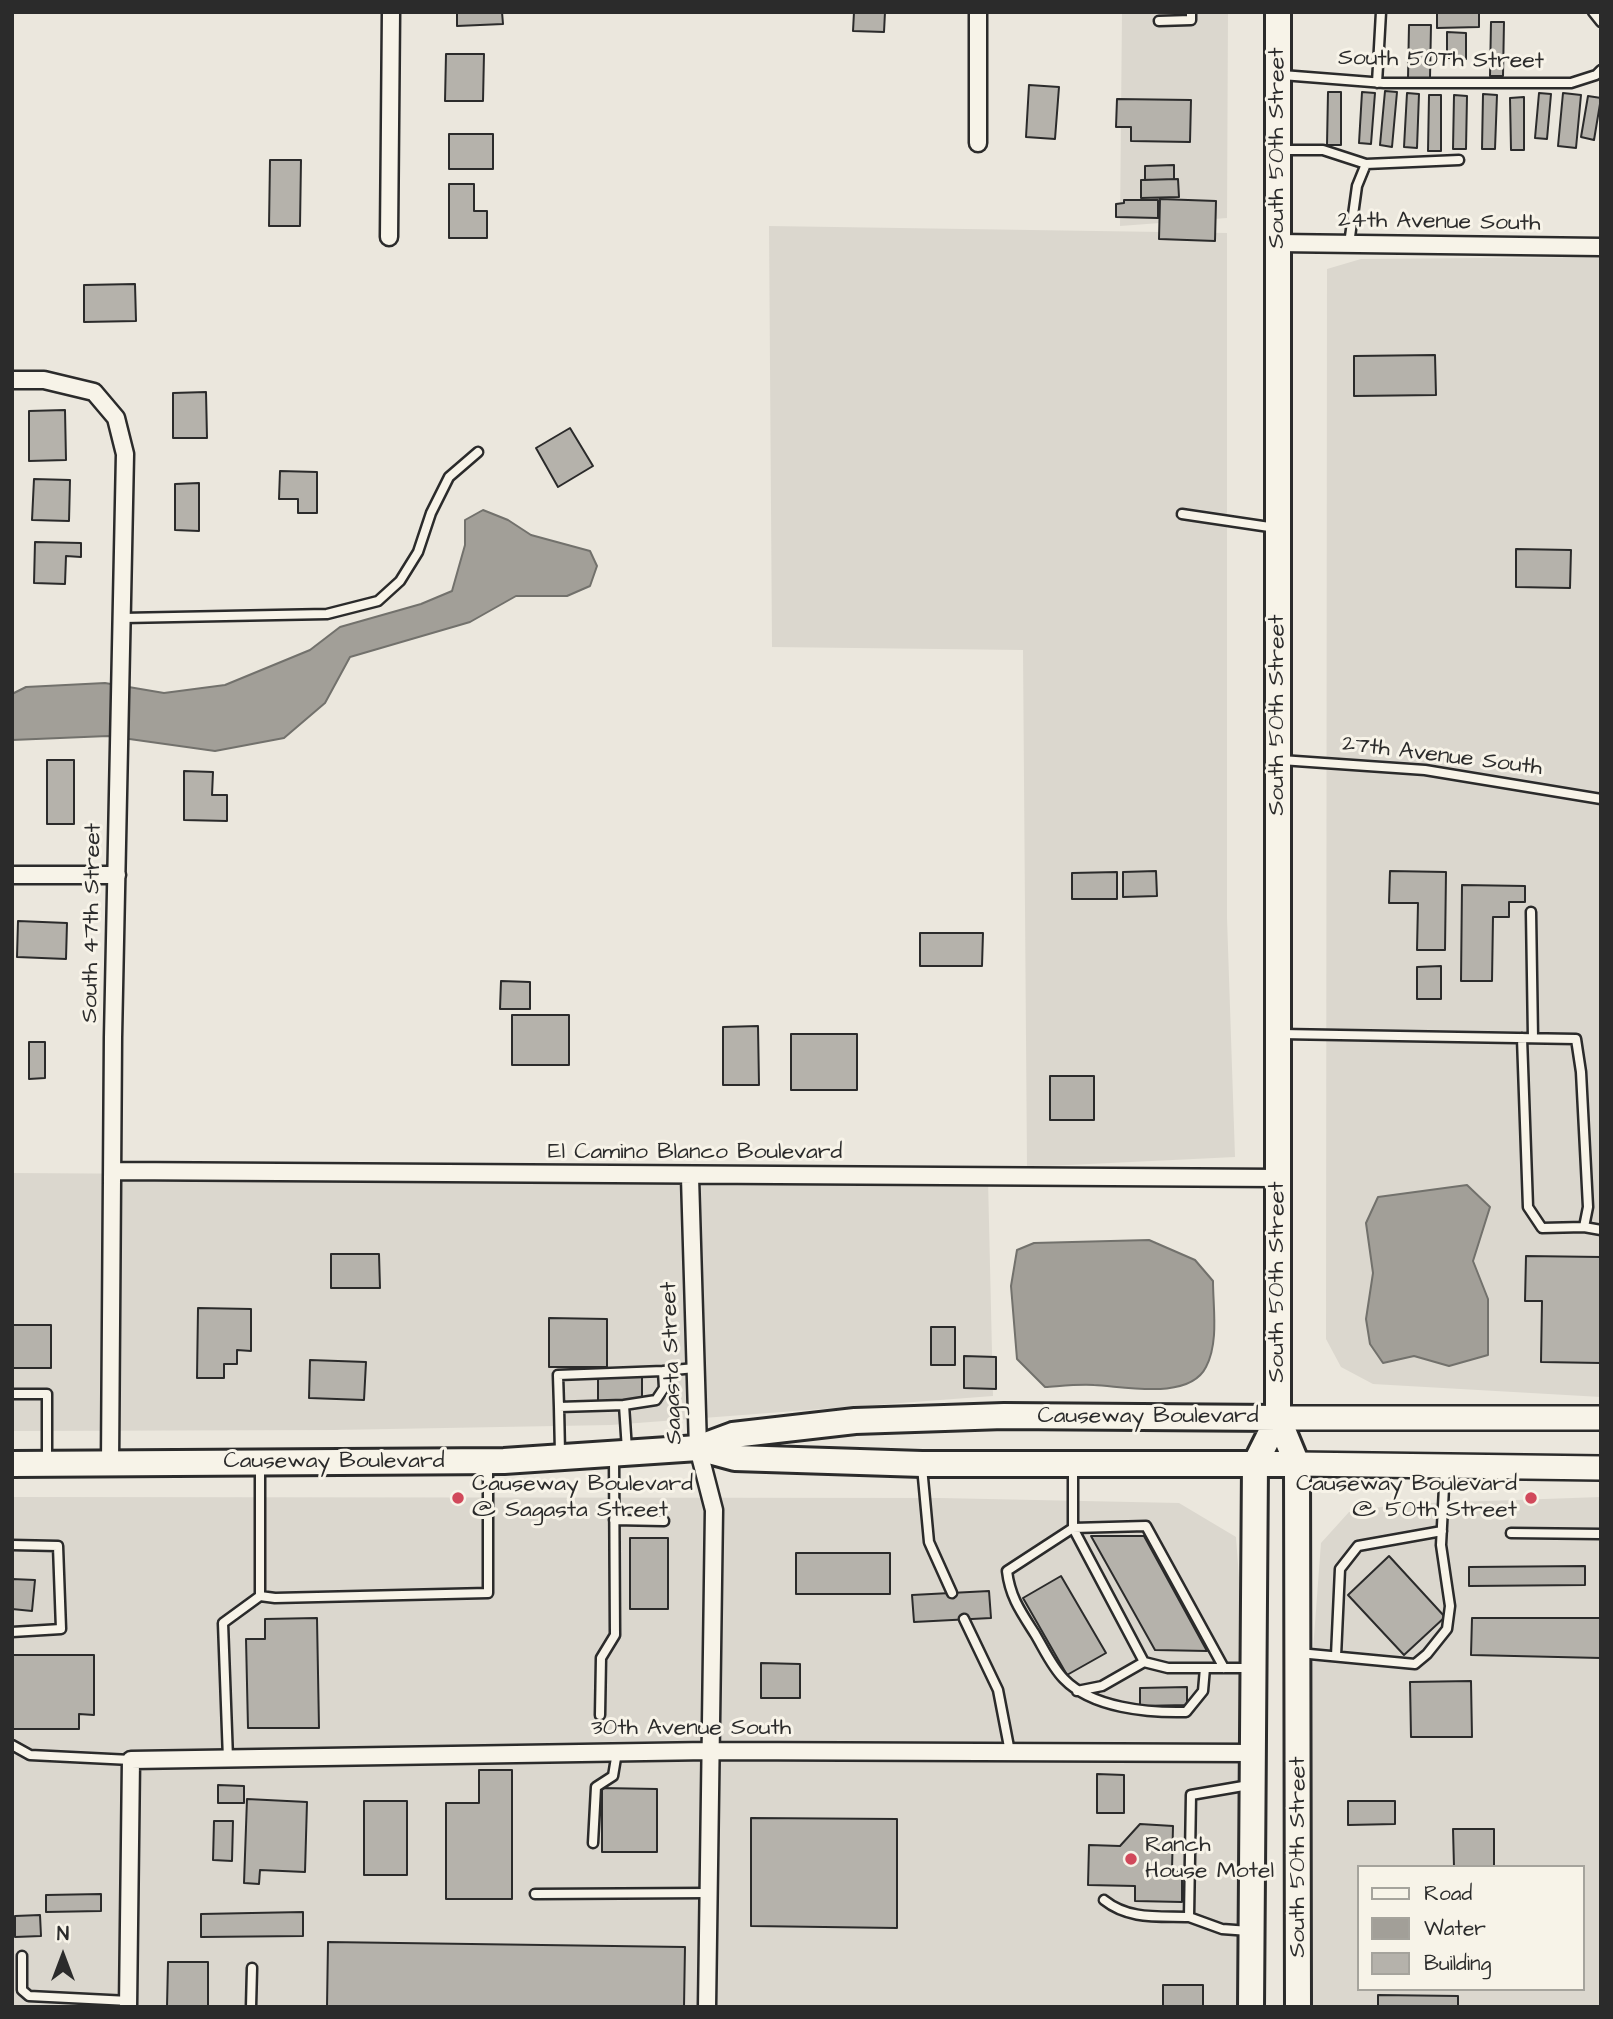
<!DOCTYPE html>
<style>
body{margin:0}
#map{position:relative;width:1613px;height:2019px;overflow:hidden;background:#ebe7dd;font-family:"Architects Daughter",sans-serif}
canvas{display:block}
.frame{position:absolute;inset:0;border:14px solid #2b2b2b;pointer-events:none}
.legend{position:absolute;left:1357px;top:1865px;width:228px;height:126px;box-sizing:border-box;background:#f7f3e8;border:2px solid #a5a39c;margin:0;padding:9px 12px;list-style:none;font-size:21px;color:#2b2b2b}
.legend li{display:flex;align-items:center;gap:14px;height:35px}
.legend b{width:35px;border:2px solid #a5a39c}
.north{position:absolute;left:28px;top:1921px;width:70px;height:70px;-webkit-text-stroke:5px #f7f3e8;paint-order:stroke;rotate:0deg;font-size:19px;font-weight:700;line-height:28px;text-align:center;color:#2b2b2b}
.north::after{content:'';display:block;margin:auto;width:24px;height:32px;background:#2b2b2b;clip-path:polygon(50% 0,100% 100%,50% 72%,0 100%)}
</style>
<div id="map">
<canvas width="1613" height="2019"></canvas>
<div class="frame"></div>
<ul class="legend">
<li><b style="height:9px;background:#f7f3e8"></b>Road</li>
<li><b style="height:19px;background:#a29f98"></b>Water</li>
<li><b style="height:19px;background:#b5b2ab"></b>Building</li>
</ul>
<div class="north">N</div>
</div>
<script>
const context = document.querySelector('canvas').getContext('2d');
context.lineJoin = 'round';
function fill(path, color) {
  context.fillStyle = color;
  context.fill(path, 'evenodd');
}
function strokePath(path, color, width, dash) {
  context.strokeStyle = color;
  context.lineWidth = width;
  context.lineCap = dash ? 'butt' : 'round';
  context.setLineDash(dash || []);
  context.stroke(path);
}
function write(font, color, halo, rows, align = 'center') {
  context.font = font + ' "Architects Daughter",sans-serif';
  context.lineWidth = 6;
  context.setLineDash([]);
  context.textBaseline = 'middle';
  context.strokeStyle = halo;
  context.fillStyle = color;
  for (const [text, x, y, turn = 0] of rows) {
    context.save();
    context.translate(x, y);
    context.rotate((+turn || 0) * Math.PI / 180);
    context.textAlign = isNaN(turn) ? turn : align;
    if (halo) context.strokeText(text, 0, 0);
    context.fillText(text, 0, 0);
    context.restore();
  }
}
const built = new Path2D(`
 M 1122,12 L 1228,12 L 1227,218 L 1120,226 Z
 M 769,226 L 1227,233 L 1227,918 L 1235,1157 L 1027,1167 L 1023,650 L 772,647 Z
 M 1601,257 L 1601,1397 L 1373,1384 L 1341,1367 L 1326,1339 L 1327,269 L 1361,259 Z
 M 12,1173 L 988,1179 L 993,1396 L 611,1425 L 334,1430 L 12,1431 Z
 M 12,1497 L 940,1498 L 1179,1503 L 1236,1537 L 1252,1754 L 1252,2007 L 12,2007 Z
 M 1601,1497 L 1601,2007 L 1308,2007 L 1305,1757 L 1321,1543 L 1349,1512 L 1401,1504 ZM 1359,1867 L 1583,1867 L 1583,1989 L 1359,1989 Z`);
const water = new Path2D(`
 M 483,510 L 508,520 L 531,535 L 590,551 L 597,566 L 590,586 L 567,596 L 516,596 L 470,622 L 350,657 L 325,703 L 284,738 L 215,751 L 108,736 L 12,740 L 12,694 L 26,687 L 105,683 L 164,693 L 225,685 L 310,650 L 340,627 L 421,604 L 452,591 L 465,545 L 465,520 Z
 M 1467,1185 L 1490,1207 L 1473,1261 L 1488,1299 L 1488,1355 L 1449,1366 L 1414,1356 L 1383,1363 L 1370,1344 L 1366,1319 L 1373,1273 L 1366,1223 L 1378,1197 Z
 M 1149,1240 L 1195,1260 L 1213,1281 C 1213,1308 1219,1342 1206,1367 C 1189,1401 1123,1386 1094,1385 C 1078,1384 1061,1386 1045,1387 L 1017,1359 L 1011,1286 L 1017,1250 L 1034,1243 Z`);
const building = new Path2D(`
 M 457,12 L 502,12 L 503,24 L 457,26 Z
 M 854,12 L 885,12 L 884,32 L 853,31 Z
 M 1437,13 L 1479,13 L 1479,27 L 1437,28 Z
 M 1491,22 L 1504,22 L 1503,76 L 1490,76 Z
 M 1409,25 L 1431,25 L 1430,78 L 1408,78 Z
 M 1447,32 L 1466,33 L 1466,59 L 1447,58 Z
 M 446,54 L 484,54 L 483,101 L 445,101 Z
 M 1029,85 L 1059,87 L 1055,139 L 1026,137 Z
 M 1385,91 L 1397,92 L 1392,147 L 1380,145 Z
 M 1328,92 L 1341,92 L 1341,145 L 1327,145 Z
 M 1362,92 L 1375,93 L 1371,144 L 1359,143 Z
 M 1407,93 L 1419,94 L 1417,148 L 1404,147 Z
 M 1539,93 L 1551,94 L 1547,139 L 1535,138 Z
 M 1563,93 L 1581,95 L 1576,148 L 1558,146 Z
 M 1483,94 L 1497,95 L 1495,149 L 1482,149 Z
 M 1429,95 L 1441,95 L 1441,151 L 1428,151 Z
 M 1454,95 L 1467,96 L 1466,149 L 1453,149 Z
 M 1588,96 L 1601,98 L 1594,140 L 1581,137 Z
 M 1524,97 L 1524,150 L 1511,150 L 1510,98 Z
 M 1117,99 L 1191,100 L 1190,142 L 1131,141 L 1131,127 L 1116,127 Z
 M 449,134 L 493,134 L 493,169 L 449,169 Z
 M 270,160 L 301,160 L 300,226 L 269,226 Z
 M 1174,165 L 1174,179 L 1145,180 L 1145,166 Z
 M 1178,179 L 1179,197 L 1141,198 L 1141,180 Z
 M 449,184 L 474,184 L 474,211 L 487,211 L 487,238 L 449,238 Z
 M 1160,199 L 1216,201 L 1215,241 L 1159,239 Z
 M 1124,200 L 1158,200 L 1158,218 L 1116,217 L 1116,204 L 1124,203 Z
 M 135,284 L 136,321 L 84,322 L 84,285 Z
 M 1435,355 L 1436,395 L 1354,396 L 1354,356 Z
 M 206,392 L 207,438 L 173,438 L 173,393 Z
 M 65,410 L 66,460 L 29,461 L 29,411 Z
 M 570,428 L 593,466 L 558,487 L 536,448 Z
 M 280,471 L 317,472 L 317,513 L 298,513 L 298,499 L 279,499 Z
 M 34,479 L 70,480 L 69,521 L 32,520 Z
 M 199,483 L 199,531 L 175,530 L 175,484 Z
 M 35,542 L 81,543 L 81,557 L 66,556 L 65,584 L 34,583 Z
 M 1516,549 L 1571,550 L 1570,588 L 1516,587 Z
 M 47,760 L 74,760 L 74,824 L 47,824 Z
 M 184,771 L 213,772 L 212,795 L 227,795 L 227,821 L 184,820 Z
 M 1156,871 L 1157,896 L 1123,897 L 1123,872 Z
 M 1390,871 L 1446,872 L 1445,950 L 1417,950 L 1418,903 L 1389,903 Z
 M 1117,872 L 1117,899 L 1072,899 L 1072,873 Z
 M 1462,885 L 1525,886 L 1525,902 L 1509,902 L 1509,917 L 1493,917 L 1492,981 L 1461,981 Z
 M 18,921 L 67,923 L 66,959 L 17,957 Z
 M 920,933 L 983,933 L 982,966 L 920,966 Z
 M 1441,966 L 1441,999 L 1417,999 L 1417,967 Z
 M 501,981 L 530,982 L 530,1009 L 500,1009 Z
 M 512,1015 L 569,1015 L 569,1065 L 512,1065 Z
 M 758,1026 L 759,1085 L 723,1085 L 723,1027 Z
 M 791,1034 L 857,1034 L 857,1090 L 791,1090 Z
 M 29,1042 L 45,1042 L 45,1078 L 29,1079 Z
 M 1050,1076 L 1094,1076 L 1094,1120 L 1050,1120 Z
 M 331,1254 L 379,1254 L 380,1288 L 331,1288 Z
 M 1526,1256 L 1601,1257 L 1601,1363 L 1541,1362 L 1542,1301 L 1525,1301 Z
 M 198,1308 L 251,1309 L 251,1351 L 237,1350 L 237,1364 L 224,1364 L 224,1378 L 197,1378 Z
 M 549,1318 L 607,1319 L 607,1367 L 549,1367 Z
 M 12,1325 L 51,1325 L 51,1368 L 12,1368 Z
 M 931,1327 L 955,1327 L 955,1365 L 931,1365 Z
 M 964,1356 L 996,1357 L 996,1389 L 964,1388 Z
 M 310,1360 L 366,1362 L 364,1400 L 309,1398 Z
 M 598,1377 L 642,1377 L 642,1402 L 598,1401 Z
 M 1091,1536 L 1144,1536 L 1207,1651 L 1155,1650 Z
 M 630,1538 L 668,1538 L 668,1609 L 630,1609 Z
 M 796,1553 L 890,1553 L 890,1594 L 796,1594 Z
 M 1389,1556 L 1445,1617 L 1404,1655 L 1348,1595 Z
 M 1585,1566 L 1585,1585 L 1469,1586 L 1469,1567 Z
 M 1061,1576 L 1106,1653 L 1067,1675 L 1023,1598 Z
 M 12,1579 L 35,1580 L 32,1611 L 12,1609 Z
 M 989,1591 L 991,1618 L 914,1622 L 912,1595 Z
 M 317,1618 L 319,1728 L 248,1728 L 246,1639 L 265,1639 L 265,1619 Z
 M 1472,1618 L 1601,1618 L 1601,1658 L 1471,1655 Z
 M 12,1655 L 94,1655 L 94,1715 L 79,1714 L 79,1729 L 12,1729 Z
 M 761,1663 L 800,1664 L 800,1698 L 761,1698 Z
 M 1471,1681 L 1472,1737 L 1411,1737 L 1410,1682 Z
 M 1187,1687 L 1187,1705 L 1140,1706 L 1140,1688 Z
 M 479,1770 L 512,1770 L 512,1899 L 446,1899 L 446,1803 L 479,1803 Z
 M 1097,1774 L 1124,1775 L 1124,1813 L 1097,1813 Z
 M 218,1785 L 244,1786 L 244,1803 L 218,1803 Z
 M 602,1788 L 657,1789 L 657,1852 L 602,1852 Z
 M 247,1799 L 307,1802 L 305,1872 L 260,1870 L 259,1884 L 244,1883 Z
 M 364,1801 L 407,1801 L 407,1875 L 364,1875 Z
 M 1348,1801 L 1395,1801 L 1395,1824 L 1348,1825 Z
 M 751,1818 L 897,1819 L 897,1928 L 751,1926 Z
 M 214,1821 L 233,1821 L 232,1861 L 213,1860 Z
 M 1140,1824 L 1173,1826 L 1172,1871 L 1182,1872 L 1182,1902 L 1135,1901 L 1135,1886 L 1088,1885 L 1089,1845 L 1120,1846 Z
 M 1453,1829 L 1494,1829 L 1494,1867 L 1454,1867 Z
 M 101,1894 L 101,1911 L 46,1912 L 46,1895 Z
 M 303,1912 L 303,1936 L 201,1937 L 201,1914 Z
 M 40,1915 L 41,1936 L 15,1937 L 15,1916 Z
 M 328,1942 L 685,1947 L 684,2007 L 327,2007 Z
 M 168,1962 L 208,1962 L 208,2007 L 167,2007 Z
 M 1163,1985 L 1203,1985 L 1203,2007 L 1163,2007 Z
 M 1378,1995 L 1458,1996 L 1458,2007 L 1378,2007 Z`);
const service = new Path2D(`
 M 1593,12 L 1601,22
 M 1159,21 L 1191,20 L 1191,12
 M 1282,75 L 1384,83 L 1571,83 L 1596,75 L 1601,70
 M 1377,83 L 1381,12
 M 1281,150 L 1323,150 L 1366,164
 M 1349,244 L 1357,186 L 1366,164 L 1459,160
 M 1182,514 L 1276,528
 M 123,618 L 327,614 L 378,601 L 400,581 L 418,552 L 431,513 L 449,477 L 478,452
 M 1281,760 L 1425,770 L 1601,799
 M 1531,912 L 1533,1038
 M 1281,1034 L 1576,1039 L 1581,1072 L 1588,1207 L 1584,1227 L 1542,1228 L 1528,1207 L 1522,1038
 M 1584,1227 L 1601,1230
 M 12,1394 L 47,1394 L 47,1461
 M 624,1405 L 656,1400 L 664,1388 L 663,1371 L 695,1368
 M 559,1407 L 558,1375 L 663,1371
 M 560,1453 L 559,1407 L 624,1405 L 627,1450
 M 922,1467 L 929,1542 L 952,1593
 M 1073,1467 L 1073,1528 L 1144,1662 L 1168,1668 L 1250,1668
 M 614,1520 L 664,1521
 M 1511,1533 L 1601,1534
 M 12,1545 L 58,1546 L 61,1629 L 12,1632
 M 260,1596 L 275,1598 L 488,1593 L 488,1464
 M 964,1619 L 998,1690 L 1010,1752
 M 1299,1653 L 1415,1664 L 1427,1654 L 1447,1629 L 1450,1606 L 1441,1545 L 1445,1468
 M 1336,1656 L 1340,1569 L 1358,1546 L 1442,1531
 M 1205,1668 L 1203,1691 L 1186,1712 C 1148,1713 1092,1708 1064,1679 C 1052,1667 1044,1649 1035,1634 C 1021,1612 1010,1597 1007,1571 L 1073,1528 L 1146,1526 L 1224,1668
 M 1077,1691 L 1102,1686 L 1144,1662
 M 600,1715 L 601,1658 L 615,1635 L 614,1456
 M 12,1745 L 30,1755 L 131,1760
 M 228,1759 L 223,1623 L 260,1596 L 260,1466
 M 1249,1785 L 1191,1795 L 1189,1917 L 1222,1929 L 1249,1931
 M 593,1843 L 596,1787 L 613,1776 L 617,1752
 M 535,1894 L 708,1893
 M 1104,1900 C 1129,1920 1158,1916 1189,1917
 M 22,1956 L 22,1990 L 29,1996 L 129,2001
 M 251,2007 L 252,1968`);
const minor = new Path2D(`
 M 978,12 L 978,143
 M 389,237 L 391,12
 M 1278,243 L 1601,247
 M 12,380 L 44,380 L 94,392 L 116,418 L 125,454 L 113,1037 L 110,1464
 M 12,875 L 117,875
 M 113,1171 L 1278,1178
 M 690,1177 L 698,1448 L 714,1510 L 707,2007
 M 128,2007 L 131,1760 L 709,1751 L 1252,1753`);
const secondary = new Path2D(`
 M 1278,1418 L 1601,1418
 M 1297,1464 L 1601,1468`);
const primary = new Path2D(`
 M 1278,12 L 1278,1418 L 1297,1464 L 1298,2007
 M 698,1448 L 735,1458 L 922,1464 L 1297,1464
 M 12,1464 L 504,1461 L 698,1448 L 733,1435 L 855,1421 L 1004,1416 L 1278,1418
 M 1251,2007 L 1255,1464 L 1278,1418`);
const markers = [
 [458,1498,7,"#d1495b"],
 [1531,1498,7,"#d1495b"],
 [1131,1859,7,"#d1495b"]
];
const streetNames = [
 ["South 50Th Street",1441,61,1],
 ["South 50th Street",1278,148,-90],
 ["24th Avenue South",1439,223,1],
 ["South 50th Street",1278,715,-90],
 ["27th Avenue South",1442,757,7],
 ["South 47th Street",93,923,-89],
 ["El Camino Blanco Boulevard",695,1153],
 ["South 50th Street",1278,1282,-90],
 ["Sagasta Street",673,1363,-92],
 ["Causeway Boulevard",1148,1417],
 ["Causeway Boulevard",334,1462],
 ["30th Avenue South",691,1729],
 ["South 50th Street",1299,1857,-90]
];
const poiNames = [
 ["Causeway Boulevard",472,1485],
 ["@ Sagasta Street",472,1511],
 ["Causeway Boulevard",1517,1485,"right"],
 ["@ 50th Street",1517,1511,"right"],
 ["Ranch",1145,1846],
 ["House Motel",1145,1872]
];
fill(built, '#dbd7ce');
fill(water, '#a29f98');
strokePath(water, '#72716c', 2);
fill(building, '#b5b2ab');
strokePath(building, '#2b2b2b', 2);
strokePath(service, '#2b2b2b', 13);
strokePath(minor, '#2b2b2b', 21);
strokePath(secondary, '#2b2b2b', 28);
strokePath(primary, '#2b2b2b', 30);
strokePath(service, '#f7f3e8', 8);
strokePath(minor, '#f7f3e8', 16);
strokePath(secondary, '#f7f3e8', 23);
strokePath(primary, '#f7f3e8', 24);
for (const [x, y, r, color] of markers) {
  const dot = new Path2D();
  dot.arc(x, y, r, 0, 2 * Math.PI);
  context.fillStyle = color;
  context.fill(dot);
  strokePath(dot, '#f7f3e8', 2.5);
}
write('23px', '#2b2b2b', '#f7f3e8', streetNames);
write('23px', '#2b2b2b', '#f7f3e8', poiNames, 'left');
</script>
